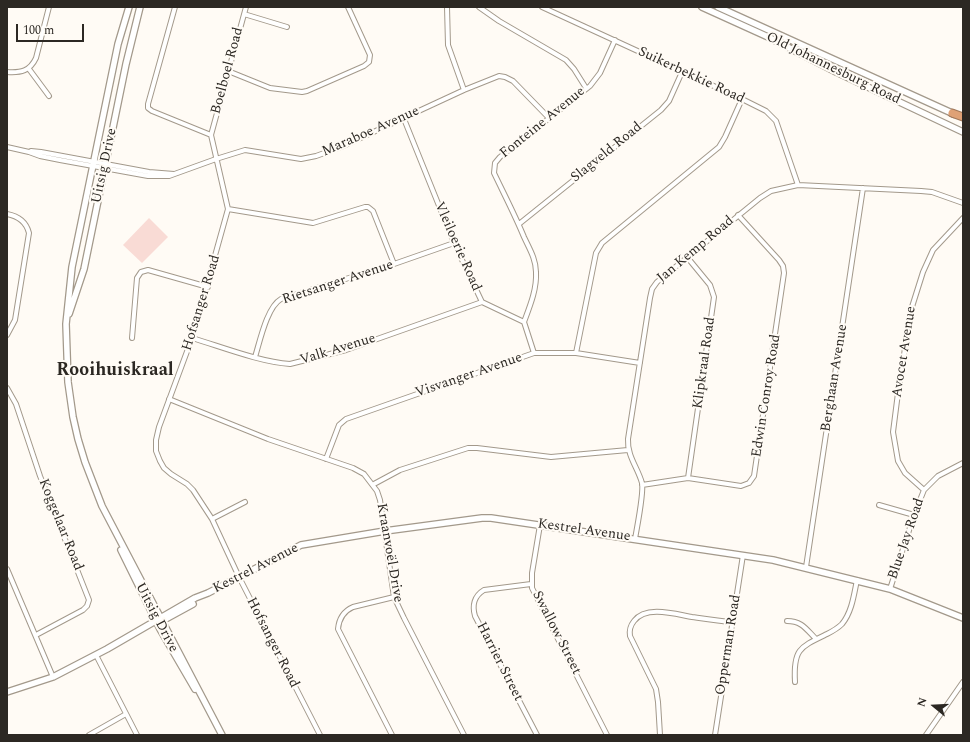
<!DOCTYPE html>
<meta charset="utf-8">
<style>
body{margin:0}
#map{position:relative;width:970px;height:742px;overflow:hidden;background:#fffbf5;font-family:Spectral,serif}
canvas{display:block}
.frame{position:absolute;inset:0;border:8px solid #2c2823;pointer-events:none}
.north{position:absolute;left:914px;top:686px;width:40px;height:40px;-webkit-text-stroke:3px #fffbf5;paint-order:stroke;rotate:288deg;font-size:11px;font-weight:700;line-height:16px;text-align:center;color:#2c2823}
.north::after{content:'';display:block;margin:auto;width:14px;height:18px;background:#2c2823;clip-path:polygon(50% 0,100% 100%,50% 72%,0 100%)}
.scale{position:absolute;left:16px;top:24px;width:68px;height:18px;box-sizing:border-box;border:2px solid #2c2823;border-top:0;padding-left:5px;font-size:12px;line-height:14px;white-space:nowrap;color:#2c2823;-webkit-text-stroke:3px #fffbf5;paint-order:stroke}
</style>
<div id="map">
<canvas width="970" height="742"></canvas>
<div class="frame"></div>
<div class="north">N</div>
<div class="scale">100 m</div>
</div>
<script>
const context = document.querySelector('canvas').getContext('2d');
context.lineJoin = 'round';
function fill(path, color) {
  context.fillStyle = color;
  context.fill(path, 'evenodd');
}
function strokePath(path, color, width, dash) {
  context.strokeStyle = color;
  context.lineWidth = width;
  context.lineCap = dash ? 'butt' : 'round';
  context.setLineDash(dash || []);
  context.stroke(path);
}
function write(font, color, halo, rows, align = 'center') {
  context.font = font + ' Spectral,serif';
  context.lineWidth = 4;
  context.setLineDash([]);
  context.textBaseline = 'middle';
  context.strokeStyle = halo;
  context.fillStyle = color;
  for (const [text, x, y, turn = 0] of rows) {
    context.save();
    context.translate(x, y);
    context.rotate((+turn || 0) * Math.PI / 180);
    context.textAlign = isNaN(turn) ? turn : align;
    if (halo) context.strokeText(text, 0, 0);
    context.fillText(text, 0, 0);
    context.restore();
  }
}
const green = new Path2D(`
 M 149,218 L 168,237 L 142,263 L 123,245 Z`);
const street = new Path2D(`
 M 175,7 L 148,104 L 148,108 L 152,111 L 211,135 L 228,209 L 192,338 L 159,427 L 156,440 L 156,451 L 160,461 L 164,468 L 171,474 L 187,484 L 193,490 L 212,519 L 239,577 L 320,735
 M 447,7 L 448,45 L 464,90
 M 479,7 L 499,21 L 566,60 L 574,69 L 586,88
 M 542,7 L 742,99 L 766,111 L 776,121 L 798,185
 M 244,14 L 287,27
 M 29,69 L 49,96
 M 228,71 L 270,88 L 302,92 L 307,91 L 364,66 L 369,62 L 370,55 L 348,7
 M 7,72 C 21,73 30,71 36,58 L 49,7
 M 404,119 L 454,243 L 482,302 L 524,322 L 534,353
 M 211,135 L 246,7
 M 7,147 L 29,152 L 40,156 L 60,160 L 148,176 L 169,176 L 216,159 L 245,150 L 301,159 L 316,156 L 341,147 L 464,90 L 499,76 L 505,77 L 513,81 L 549,118
 M 31,151 L 41,152 L 149,172 L 174,174
 M 228,209 L 313,223 L 365,207 L 368,207 L 373,211 L 394,264
 M 7,214 C 18,216 26,221 29,233 L 15,320 L 7,335
 M 519,224 L 661,110 L 669,101 L 682,72
 M 687,257 L 710,285 L 714,297 L 688,478
 M 524,322 C 530,306 537,289 536,272 C 536,259 529,248 524,237 C 515,215 504,194 494,173 L 495,163 L 500,157 L 590,86 L 600,73 L 615,40
 M 132,338 L 137,278 L 141,272 L 148,270 L 208,287
 M 192,338 C 222,347 260,362 290,364 L 346,350 L 482,302
 M 576,353 L 596,253 L 602,243 L 719,147 L 725,137 L 742,99
 M 255,357 C 260,341 267,307 281,299 L 394,264 L 454,243
 M 7,388 L 16,404 L 40,476 L 89,600 L 87,606 L 83,610 L 36,635
 M 169,399 L 268,439 L 353,468 L 364,474 L 377,491 L 380,500 L 394,597 L 404,618 L 464,735
 M 326,459 L 339,425 L 346,419 L 534,353 L 576,353 L 640,363
 M 374,484 L 400,470 L 468,448 L 477,448 L 551,457 L 628,450
 M 642,485 L 688,478 L 741,486 L 749,483 L 754,476 L 784,273 L 783,266 L 779,260 L 738,215
 M 924,490 L 905,473 L 898,461 L 893,432 L 898,393 L 911,310 L 923,272 L 933,250 L 963,218
 M 879,505 L 914,515
 M 212,519 L 245,502
 M 540,525 L 532,573 L 532,588 L 607,735
 M 635,539 C 637,527 644,493 642,483 C 638,468 627,456 628,439 L 650,298 L 652,289 L 657,282 L 760,198 L 771,191 L 798,185 L 921,191 L 932,192 L 963,203
 M 806,567 L 863,188
 M 7,569 L 53,677
 M 531,584 L 484,590 C 474,596 472,606 475,616 L 537,735
 M 890,589 L 914,515 L 924,490 L 938,476 L 963,463
 M 787,621 C 802,621 806,629 816,639
 M 96,655 L 137,735
 M 795,682 C 793,649 800,647 827,634 C 833,631 838,628 842,624 C 852,612 854,594 857,580
 M 89,735 L 126,714
 M 392,735 L 338,629 C 339,618 344,611 353,607 L 394,597
 M 660,735 L 658,702 L 656,689 L 630,636 C 629,630 630,626 634,621 C 646,605 675,614 692,617 C 706,619 719,621 732,622
 M 715,735 L 743,555
 M 926,735 L 963,682`);
const secondary = new Path2D(`
 M 129,7 L 118,44 L 72,267 L 66,324 L 68,382 L 73,417 L 78,439 L 85,462 L 102,506 L 222,735
 M 702,7 L 766,36 L 836,72 L 963,132
 M 718,7 L 954,114
 M 69,314 L 84,269 L 126,64 L 140,7
 M 121,550 L 160,629 L 195,689
 M 160,622 L 193,604
 M 7,692 L 53,677 L 107,649 L 195,598 L 208,593 L 301,545 L 385,531 L 482,518 L 491,518 L 773,560 L 890,589 L 963,618`);
const highway = new Path2D(`
 M 952,113 L 963,117`);
const streetNames = [
 ["Old Johannesburg Road",833,69,26],
 ["Boelboel Road",228,71,-75],
 ["Suikerbekkie Road",691,76,25],
 ["Fonteine Avenue",543,123,-39],
 ["Maraboe Avenue",371,132,-24],
 ["Slagveld Road",607,153,-39],
 ["Uitsig Drive",105,166,-78],
 ["Vleiloerie Road",457,247,66],
 ["Jan Kemp Road",696,250,-40],
 ["Rietsanger Avenue",338,283,-18],
 ["Hofsanger Road",202,303,-73],
 ["Valk Avenue",338,350,-17],
 ["Avocet Avenue",905,352,-81],
 ["Klipkraal Road",705,363,-82],
 ["Visvanger Avenue",469,376,-19],
 ["Berghaan Avenue",835,378,-81],
 ["Edwin Conroy Road",767,396,-81],
 ["Koggelaar Road",60,525,68],
 ["Kestrel Avenue",584,531,8],
 ["Blue Jay Road",907,539,-71],
 ["Kraanvoël Drive",389,553,80],
 ["Kestrel Avenue",256,569,-27],
 ["Uitsig Drive",156,618,62],
 ["Swallow Street",556,633,63],
 ["Hofsanger Road",272,643,63],
 ["Opperman Road",729,645,-81],
 ["Harrier Street",499,662,63]
];
const districtNames = [
 ["Rooihuiskraal",115,371]
];
fill(green, '#f9dbd5');
strokePath(street, '#a3998b', 6);
strokePath(secondary, '#a3998b', 8);
strokePath(highway, '#a07759', 9);
strokePath(street, '#fff', 4);
strokePath(secondary, '#fff', 5.5);
strokePath(highway, '#dfa176', 7);
write('14px', '#2c2823', '#fffbf5', streetNames);
write('bold 18px', '#2c2823', '#fffbf5', districtNames);
</script>
